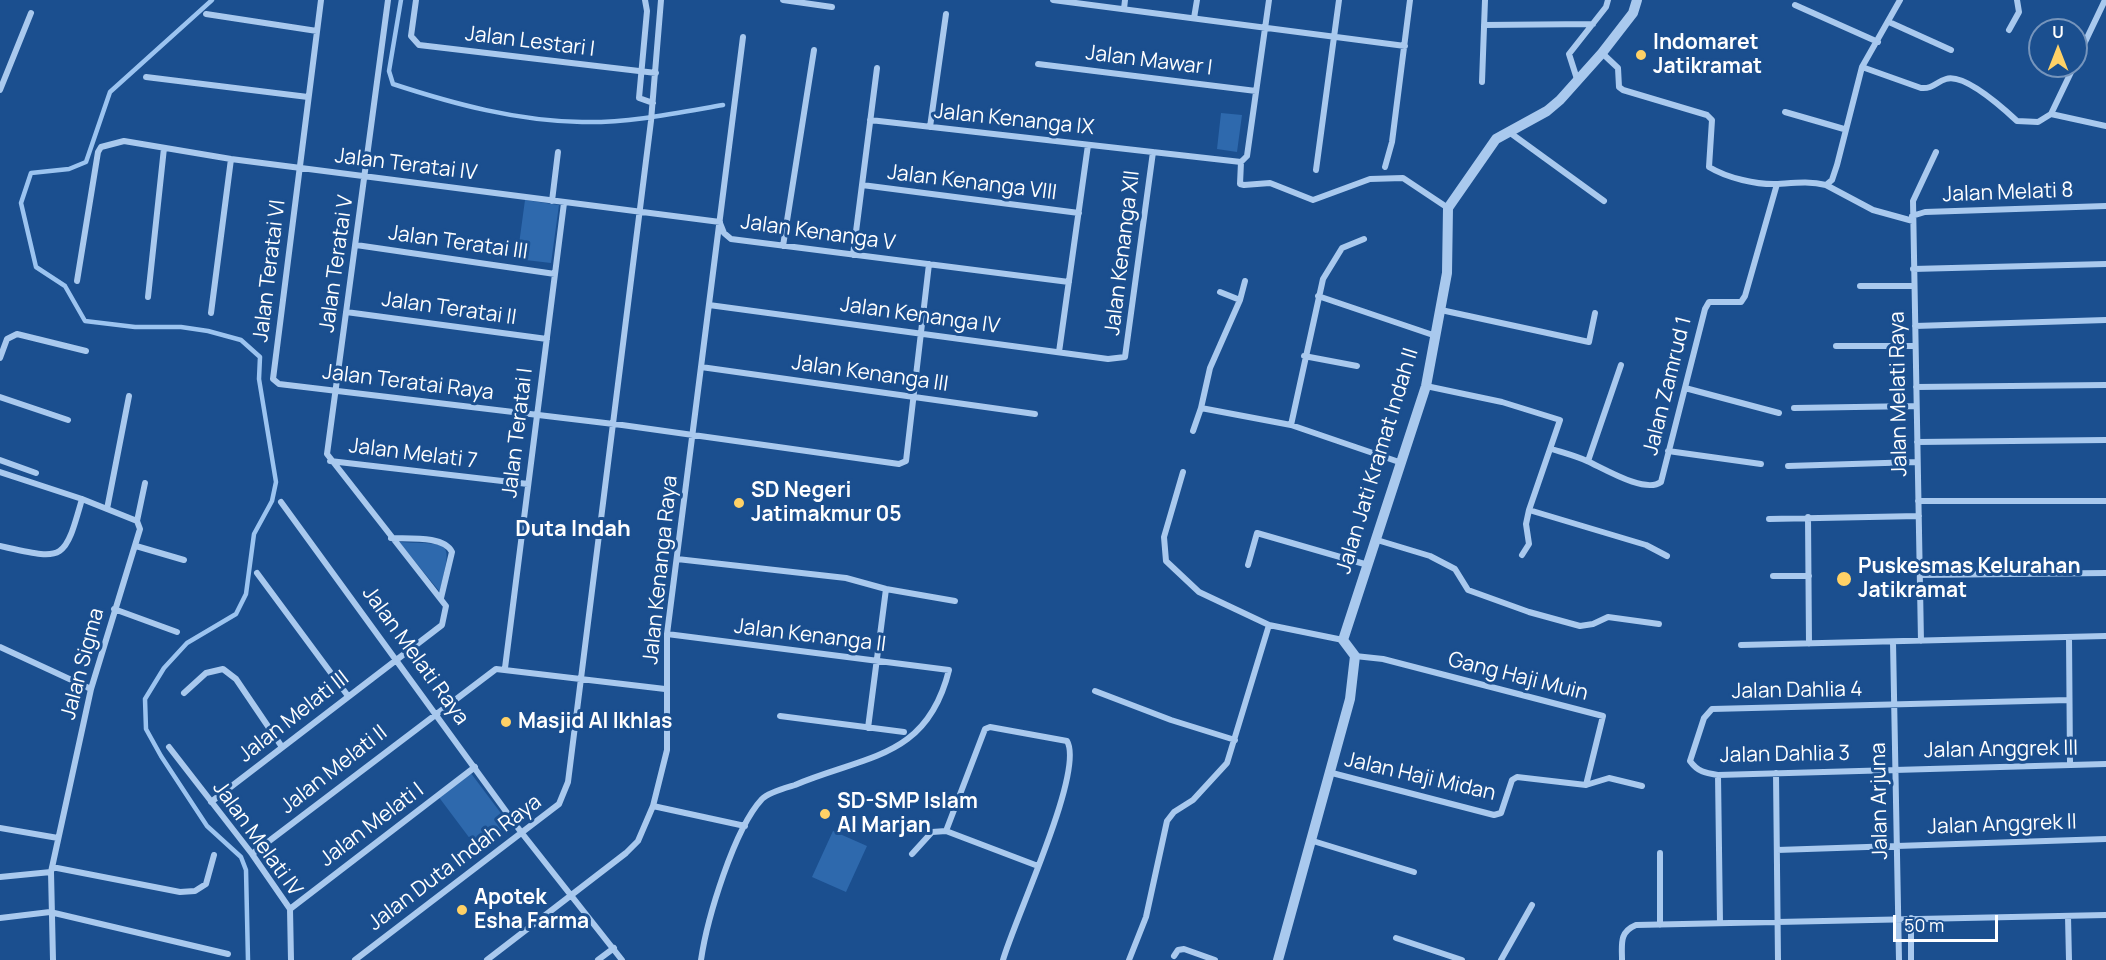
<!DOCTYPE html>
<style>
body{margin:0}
#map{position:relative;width:2106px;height:960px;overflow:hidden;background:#1b4f8f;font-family:Manrope,sans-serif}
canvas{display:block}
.north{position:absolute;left:2028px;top:18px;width:60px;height:60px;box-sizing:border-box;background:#1b4f8f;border:2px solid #7695bc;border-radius:50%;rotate:0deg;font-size:16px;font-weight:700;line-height:24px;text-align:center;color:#fff}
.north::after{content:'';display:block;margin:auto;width:21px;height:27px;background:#ffd166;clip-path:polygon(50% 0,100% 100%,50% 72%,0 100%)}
.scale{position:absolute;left:1893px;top:915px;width:105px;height:27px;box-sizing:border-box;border:3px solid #fff;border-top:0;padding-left:8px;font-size:18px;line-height:21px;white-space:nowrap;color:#fff;-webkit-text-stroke:4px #1b4f8f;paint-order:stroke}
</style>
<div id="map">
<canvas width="2106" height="960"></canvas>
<div class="north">U</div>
<div class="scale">50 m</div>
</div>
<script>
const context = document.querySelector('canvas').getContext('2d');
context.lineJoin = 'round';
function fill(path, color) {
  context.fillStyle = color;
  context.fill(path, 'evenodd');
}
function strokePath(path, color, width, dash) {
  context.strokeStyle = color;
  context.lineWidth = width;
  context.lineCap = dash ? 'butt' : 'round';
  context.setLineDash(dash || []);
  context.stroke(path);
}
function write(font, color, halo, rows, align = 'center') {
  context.font = font + ' Manrope,sans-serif';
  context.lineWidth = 6;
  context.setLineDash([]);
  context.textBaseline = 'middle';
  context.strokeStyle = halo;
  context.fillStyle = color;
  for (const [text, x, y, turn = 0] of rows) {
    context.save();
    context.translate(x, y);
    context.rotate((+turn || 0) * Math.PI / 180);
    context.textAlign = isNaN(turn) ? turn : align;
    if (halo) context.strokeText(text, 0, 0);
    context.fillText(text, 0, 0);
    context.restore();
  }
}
const green = new Path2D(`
 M 1221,113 L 1242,115 L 1237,152 L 1217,149 Z
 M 525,200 L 559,205 L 551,263 L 517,259 Z
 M 399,542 C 453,545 452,538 440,592 Z
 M 470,772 L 509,824 L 477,848 L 438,796 Z
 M 833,831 L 867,846 L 846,892 L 812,877 Z`);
const stream = new Path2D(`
 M 212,0 L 110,92 L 86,162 L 69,169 L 31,173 L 21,203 L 36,267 L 65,286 L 85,321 L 135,327 L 181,327 L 208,331 L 241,340 L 260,357 L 259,379 L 276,482 L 272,501 L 254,534 L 246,594 L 236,614 L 187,643 L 164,668 L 145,699 L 146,729 L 161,756 L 207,826 L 241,857 L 246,870 L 248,960
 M 401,0 L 389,71 L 393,84 C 454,104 517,121 582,122 C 629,123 677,113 723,105`);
const minor = new Path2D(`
 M 321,0 L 273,379 L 279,384 L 622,425 L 899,464 L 906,461 L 929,264
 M 416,0 L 411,36 L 419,45 L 656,73
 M 645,0 L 647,11 L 639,98 L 653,103
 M 783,0 L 832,7
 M 1053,0 L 1405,46
 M 1795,5 L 1878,42
 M 1124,9 L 1125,0
 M 206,14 L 317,31
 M 1194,18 L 1197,0
 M 1889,22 L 1951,50
 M 1484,25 L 1593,24
 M 2009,30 L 2019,12 L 2017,0
 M 1602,53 L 1618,68 L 1619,87 L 1623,90 L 1707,115 L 1712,120 L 1709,167 C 1727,178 1757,185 1778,184 C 1794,183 1810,181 1826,185 L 1832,180 L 1837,165 L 1862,67 L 1900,0
 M 2076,61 L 2105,0
 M 1038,64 L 1256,91
 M 1862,67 L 1921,88 C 1933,89 1936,82 1946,79 C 1965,73 2004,109 2017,121 L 2038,122 L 2051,114
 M 146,77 L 308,97
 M 1577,79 L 1569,54 L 1606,7 L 1608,0
 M 1482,82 L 1485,0
 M 0,90 L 31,13
 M 1785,112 L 1844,129
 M 2051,114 L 2106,126
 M 2051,114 L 2074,66
 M 870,120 L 1241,162
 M 930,127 L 946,14
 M 1509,132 L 1604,201
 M 1241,162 L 1240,184 L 1244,185 L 1270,183 L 1313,200 L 1370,179 L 1403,178 L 1448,208
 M 1241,162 L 1247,156 L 1269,0
 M 1385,167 L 1392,142 L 1410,0
 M 1316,170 L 1339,0
 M 862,185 L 1079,213
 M 1826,185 L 1873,210 L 1913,221
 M 552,201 L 558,152
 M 1912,216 L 1925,212 L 2106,206
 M 720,223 L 724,233 L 731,239 L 1069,282
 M 356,245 L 555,274
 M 783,246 L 814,50
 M 853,255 L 877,68
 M 1913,269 L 2106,264
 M 77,281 L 98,152 L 101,147 L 124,141 L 231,159 L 720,222
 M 1245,281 L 1240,300 L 1210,368 L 1201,408 L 1291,425 L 1402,463
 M 1860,286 L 1914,286
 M 1220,292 L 1240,300
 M 1318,296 L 1436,336
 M 148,297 L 164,148
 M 709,305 L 1108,359 L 1125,357 L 1153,152
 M 1441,310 L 1589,342 L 1595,313
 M 346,312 L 547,339
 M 211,313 L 231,159
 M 1915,326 L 2106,320
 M 1836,346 L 1915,346
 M 1059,352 L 1088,145
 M 1304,356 L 1357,366
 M 0,358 L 7,339 L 17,334 L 86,351
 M 701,367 L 1035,414
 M 1426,386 L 1502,402 L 1560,420 L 1529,510 L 1646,545 L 1667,556
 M 1916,387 L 2106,385
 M 1685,388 L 1779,413
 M 0,397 L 68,420
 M 1794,408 L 1916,406
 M 1291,425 L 1323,279 L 1342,248 L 1364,239
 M 1193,431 L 1201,408
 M 1917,442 L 2106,440
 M 1552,449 C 1564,453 1576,456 1587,461 C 1603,468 1645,494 1661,482 L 1705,309 L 1709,302 L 1741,302 L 1745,296 L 1777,184
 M 1668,451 L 1761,464
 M 0,460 L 36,473
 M 330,461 L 528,484
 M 1588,461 L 1621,365
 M 1788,466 L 1917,462
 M 0,472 L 82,499 L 137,521 L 140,529 L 91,689 L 51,872 L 53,960
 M 1183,472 L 1164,537 L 1166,561 L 1199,592 L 1269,625 L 1343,640
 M 1918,501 L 2106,501
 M 281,502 L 521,832 L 622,960
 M 107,509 L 129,396
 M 1808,517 L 1809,644
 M 1769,519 L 1919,516
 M 137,521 L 145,483
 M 391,538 C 407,539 444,535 452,552 L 441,598
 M 1377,540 L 1430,556 L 1455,569 L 1468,590 L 1529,612 L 1580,626 L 1593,624 L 1608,617 L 1659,624
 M 0,546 C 64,560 64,563 82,499
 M 136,546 L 184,560
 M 1522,555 L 1529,544 L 1526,524 L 1529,510
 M 677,559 L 846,578 L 886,589 L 955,601
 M 1248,565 L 1257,533 L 1368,565
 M 257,573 L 348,696
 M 1920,575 L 2106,573
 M 1773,576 L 1809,576
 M 114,609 L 177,632
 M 667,634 L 949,670 C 927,759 866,755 795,785 C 785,788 769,792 762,799 C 734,829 707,919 701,960
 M 2069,637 L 2070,764
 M 1921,641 L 1913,201 L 1936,152
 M 1893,642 L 1899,960
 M 1741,645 L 2106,636
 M 0,647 L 91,689
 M 1355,656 L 1383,659 L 1603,716 L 1586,785
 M 505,668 L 564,203
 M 1095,691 L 1171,720 L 1235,740
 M 184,693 L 206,673 L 223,669 L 236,679 L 282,747
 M 2069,700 L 1712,709 L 1704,718 L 1690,761 C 1698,772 1705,773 1718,775 L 2106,764
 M 780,716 L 904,732
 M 868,728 L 886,589
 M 169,747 L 252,854 L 290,909 L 291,960
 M 1332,773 L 1494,815 L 1501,813 L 1512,780 L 1517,777 L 1586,785 L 1609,778 L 1642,786
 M 1776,773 L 1778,960
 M 1718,775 L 1720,923
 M 211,802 L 442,625 L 446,606 L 327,454 L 388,0
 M 653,806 L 745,826
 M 0,828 L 58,838
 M 946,831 L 985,729 L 990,727 L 1067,741 C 1085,771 1014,920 1003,960
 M 1313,841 L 1414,872
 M 1777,850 L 2106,839
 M 252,854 L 496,669 L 665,689
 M 912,854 L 932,832 L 946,831 L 1038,866
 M 52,867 L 180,892 L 195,891 L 206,884 L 214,855
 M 0,877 L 51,872
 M 290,909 L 475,767
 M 2068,916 L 2069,960
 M 0,918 L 50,912 L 228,954
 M 1660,925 L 1660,853
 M 1396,938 L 1462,960
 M 1174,956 L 1178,950 L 1184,949 L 1215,960
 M 355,960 L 559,804 L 568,782 L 651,121 L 661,0
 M 487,960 L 626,853 L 638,841 L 653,806 L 667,750 L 667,634 L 743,37
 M 598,960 L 614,948
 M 1129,960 L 1146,917 L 1167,821 L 1174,812 L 1193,800 L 1227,763 L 1269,625
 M 1501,960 L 1532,905
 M 1622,960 C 1622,944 1619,932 1636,925 L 2106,915
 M 1911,960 L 1911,918`);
const tertiary = new Path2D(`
 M 1278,960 L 1350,699 L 1355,656 L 1343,640 L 1426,386 L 1447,273 L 1448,208 L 1496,139 L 1547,111 L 1560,100 L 1602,53 L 1633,13 L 1637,0`);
const markers = [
 [1641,55,6,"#ffd166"],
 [739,503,6,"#ffd166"],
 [1844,579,8,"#ffd166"],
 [506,722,6,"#ffd166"],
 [825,814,6,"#ffd166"],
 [462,910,6,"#ffd166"]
];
const streetNames = [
 ["Jalan Lestari I",530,42,7],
 ["Jalan Mawar I",1149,61,7],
 ["Jalan Kenanga IX",1014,120,6],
 ["Jalan Teratai IV",406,165,7],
 ["Jalan Kenanga VIII",972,183,7],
 ["Jalan Melati 8",2008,193,-2],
 ["Jalan Kenanga V",818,233,8],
 ["Jalan Teratai III",458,243,8],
 ["Jalan Kenanga XII",1123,253,-83],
 ["Jalan Teratai V",337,264,-82],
 ["Jalan Teratai VI",270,271,-83],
 ["Jalan Teratai II",449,309,8],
 ["Jalan Kenanga IV",920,316,8],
 ["Jalan Kenanga III",870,374,8],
 ["Jalan Teratai Raya",408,383,7],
 ["Jalan Zamrud 1",1668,386,-76],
 ["Jalan Melati Raya",1899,394,-91],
 ["Jalan Teratai I",518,433,-83],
 ["Jalan Melati 7",413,454,7],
 ["Jalan Jati Kramat Indah II",1378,461,-73],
 ["Jalan Kenanga Raya",661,570,-84],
 ["Jalan Kenanga II",810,636,7],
 ["Jalan Melati Raya",415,656,54],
 ["Jalan Sigma",83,664,-75],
 ["Gang Haji Muin",1518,677,14],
 ["Jalan Dahlia 4",1797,691,-1],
 ["Jalan Melati III",294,717,-38],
 ["Jalan Anggrek III",2001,750,-1],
 ["Jalan Dahlia 3",1785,755,-1],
 ["Jalan Melati II",334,770,-38],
 ["Jalan Haji Midan",1420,777,13],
 ["Jalan Arjuna",1880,801,-91],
 ["Jalan Melati I",372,825,-37],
 ["Jalan Anggrek II",2002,825,-2],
 ["Jalan Melati IV",257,839,54],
 ["Jalan Duta Indah Raya",455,863,-37]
];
const poiNames = [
 ["Indomaret",1653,43],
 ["Jatikramat",1653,67],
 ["SD Negeri",751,491],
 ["Jatimakmur 05",751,515],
 ["Puskesmas Kelurahan",1858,567],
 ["Jatikramat",1858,591],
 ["Masjid Al Ikhlas",518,722],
 ["SD-SMP Islam",837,802],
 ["Al Marjan",837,826],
 ["Apotek",474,898],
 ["Esha Farma",474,922]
];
const neighbourhoodNames = [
 ["Duta Indah",573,530]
];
fill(green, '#2e69ad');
strokePath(stream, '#9cc4f0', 4.5);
strokePath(minor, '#a9c9ee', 6);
strokePath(tertiary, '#a9c9ee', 10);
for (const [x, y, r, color] of markers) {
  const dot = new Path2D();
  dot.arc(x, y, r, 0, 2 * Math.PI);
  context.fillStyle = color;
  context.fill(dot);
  strokePath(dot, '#1b4f8f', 2);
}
write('21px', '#fff', '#1b4f8f', streetNames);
write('bold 21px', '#fff', '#1b4f8f', poiNames, 'left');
write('bold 22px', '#fff', '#1b4f8f', neighbourhoodNames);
</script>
